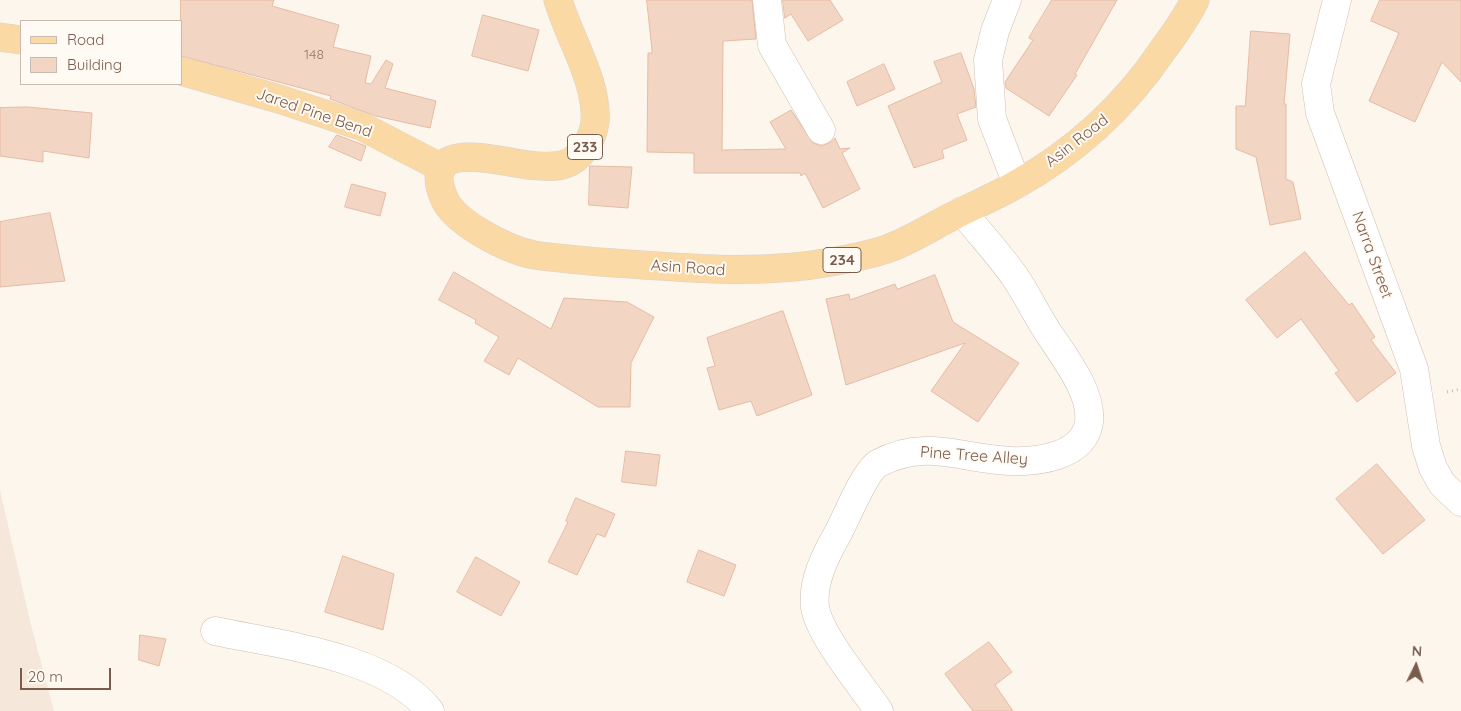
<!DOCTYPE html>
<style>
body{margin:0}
#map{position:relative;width:1461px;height:711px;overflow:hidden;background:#fdf6ec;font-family:Quicksand,sans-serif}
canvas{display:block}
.legend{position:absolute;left:20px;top:20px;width:162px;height:65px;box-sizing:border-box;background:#fffaf3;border:1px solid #cabbb1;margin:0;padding:6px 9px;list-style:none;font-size:15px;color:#7a5c4d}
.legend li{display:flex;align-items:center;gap:10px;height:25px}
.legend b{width:25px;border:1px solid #cabbb1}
.north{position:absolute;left:1391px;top:641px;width:50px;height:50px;-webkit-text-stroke:4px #fffaf3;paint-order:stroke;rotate:4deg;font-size:14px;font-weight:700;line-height:20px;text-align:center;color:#7a5c4d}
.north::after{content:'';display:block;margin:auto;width:18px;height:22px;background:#7a5c4d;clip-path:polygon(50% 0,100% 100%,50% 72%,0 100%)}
.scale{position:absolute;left:20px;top:668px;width:91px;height:22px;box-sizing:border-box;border:2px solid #7a5c4d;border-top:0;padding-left:6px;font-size:15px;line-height:18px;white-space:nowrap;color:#7a5c4d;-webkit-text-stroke:4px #fffaf3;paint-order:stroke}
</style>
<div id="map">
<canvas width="1461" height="711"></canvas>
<ul class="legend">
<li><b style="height:6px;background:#fbd9a5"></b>Road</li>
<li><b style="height:14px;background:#f3d5c3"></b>Building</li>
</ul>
<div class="north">N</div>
<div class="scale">20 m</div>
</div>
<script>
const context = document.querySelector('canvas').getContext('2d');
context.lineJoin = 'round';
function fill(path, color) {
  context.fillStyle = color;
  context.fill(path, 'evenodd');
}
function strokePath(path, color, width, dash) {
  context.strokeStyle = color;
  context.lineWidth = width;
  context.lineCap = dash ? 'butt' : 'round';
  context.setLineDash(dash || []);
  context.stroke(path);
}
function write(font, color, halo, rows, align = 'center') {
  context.font = font + ' Quicksand,sans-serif';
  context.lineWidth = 4;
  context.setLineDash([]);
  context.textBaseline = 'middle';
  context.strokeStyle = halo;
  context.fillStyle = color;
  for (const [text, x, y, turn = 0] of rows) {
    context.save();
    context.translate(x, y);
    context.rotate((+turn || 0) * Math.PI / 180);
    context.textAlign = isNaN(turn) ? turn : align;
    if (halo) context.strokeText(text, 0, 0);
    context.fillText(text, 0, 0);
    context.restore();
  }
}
const residential = new Path2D(`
 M 0,490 L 30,621 L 54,711 L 0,711 Z`);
const building = new Path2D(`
 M 181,0 L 274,0 L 272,6 L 339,25 L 333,47 L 371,56 L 365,83 L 371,84 L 386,60 L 393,64 L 385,88 L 436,101 L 430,128 L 376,116 L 330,99 L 331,96 L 181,56 Z
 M 647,0 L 752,0 L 756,39 L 723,41 L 722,150 L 786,149 L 770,122 L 791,110 L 813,143 L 821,146 L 829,143 L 835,138 L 840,149 L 850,148 L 842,153 L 860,189 L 823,208 L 805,173 L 801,176 L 800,173 L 694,173 L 694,153 L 647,152 L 648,53 L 652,53 Z
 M 783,0 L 830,0 L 843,20 L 808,41 L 791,14 L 785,18 Z
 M 1052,0 L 1117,0 L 1075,74 L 1077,75 L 1049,116 L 1006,88 L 1005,82 L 1033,40 L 1029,38 Z
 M 1380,0 L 1461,0 L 1461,82 L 1442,62 L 1415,122 L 1369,101 L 1399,33 L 1371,21 Z
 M 483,15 L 539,30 L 528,71 L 472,56 Z
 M 1251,31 L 1290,34 L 1284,104 L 1286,104 L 1286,179 L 1293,182 L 1301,219 L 1270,225 L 1256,157 L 1236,149 L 1236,106 L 1245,106 Z
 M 961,53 L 974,89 L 976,107 L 957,114 L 967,140 L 942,150 L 944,158 L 914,168 L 888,106 L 942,82 L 934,62 Z
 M 884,64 L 895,89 L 857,106 L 847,82 Z
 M 28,107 L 92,113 L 89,158 L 43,151 L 43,162 L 0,156 L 0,108 Z
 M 337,135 L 366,146 L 361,161 L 329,147 Z
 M 590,166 L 632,167 L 628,208 L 589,205 Z
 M 352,184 L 386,193 L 380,216 L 345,207 Z
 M 50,213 L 65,281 L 0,287 L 0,222 Z
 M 1305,252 L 1349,305 L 1352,303 L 1375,337 L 1371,340 L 1396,373 L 1357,402 L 1335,373 L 1339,371 L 1301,319 L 1277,338 L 1246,300 Z
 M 454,272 L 551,329 L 564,298 L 627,302 L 654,317 L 631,363 L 630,407 L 598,407 L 518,358 L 509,375 L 484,361 L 499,337 L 475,323 L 476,320 L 439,300 Z
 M 935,275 L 953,322 L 1019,363 L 978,422 L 931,391 L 965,343 L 846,385 L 826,299 L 849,294 L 850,300 L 895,284 L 897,289 Z
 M 783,311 L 812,395 L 757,416 L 751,401 L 719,410 L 707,368 L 715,366 L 707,338 Z
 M 626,451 L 660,455 L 656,486 L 622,482 Z
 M 1377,464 L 1425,520 L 1383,554 L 1336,499 Z
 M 576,498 L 615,514 L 605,537 L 597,534 L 577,575 L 548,562 L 568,522 L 566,521 Z
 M 699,550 L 736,565 L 724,596 L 687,582 Z
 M 343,556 L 394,574 L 383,630 L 325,612 Z
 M 476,557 L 520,582 L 501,616 L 457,592 Z
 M 140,635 L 166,639 L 159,666 L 139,660 Z
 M 989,642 L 1012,672 L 995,685 L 1013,711 L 973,711 L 945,674 Z`);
const path = new Path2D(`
 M 1447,392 L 1461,389`);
const minor = new Path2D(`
 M 767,0 L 772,45 L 821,130
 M 1007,0 L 995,31 L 988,60 L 992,119 L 1017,184
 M 1337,0 L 1316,84 L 1320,113 L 1414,369 L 1426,446 L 1433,468 L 1442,484 L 1461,502
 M 215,631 C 280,645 387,656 430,711
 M 879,711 C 862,686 819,635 815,607 C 812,582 825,556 837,535 C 846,519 865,470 879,463 C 926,438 961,459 1010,461 C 1037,462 1084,457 1089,422 C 1093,391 1060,352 1044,326 C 1034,310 1026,293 1015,277 C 999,254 979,233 962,211`);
const major = new Path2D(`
 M 558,0 C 569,38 598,82 595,122 C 593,138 582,159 565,164 C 554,168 539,166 528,165 C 501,162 418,136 444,198 C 454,223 508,250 534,255 C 555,258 578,260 600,262 C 677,267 754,276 831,262 C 848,259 868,255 884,250 C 909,242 932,226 955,215 C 975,205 996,196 1015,185 C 1074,153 1125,106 1162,51 C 1174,35 1186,18 1195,0
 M 0,37 L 21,40
 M 181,71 L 279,99 L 361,126 L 442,168`);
const numberNames = [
 ["148",314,55]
];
const shields = [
 [585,147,35],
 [842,260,38]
];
const shieldNames = [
 ["233",585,147],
 ["234",842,260]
];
const streetNames = [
 ["Jared Pine Bend",314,113,19],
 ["Asin Road",1077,141,-38],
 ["Narra Street",1372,255,70],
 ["Asin Road",688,268,4],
 ["Pine Tree Alley",974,456,4]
];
fill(residential, '#f5e8da');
fill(building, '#f3d5c3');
strokePath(building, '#e6bba3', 1);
strokePath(minor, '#d1beb0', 29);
strokePath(major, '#dad1cd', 29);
strokePath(path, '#d9b8a5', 3, [1, 4]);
strokePath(minor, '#fff', 28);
strokePath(major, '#fbd9a5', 28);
write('14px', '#987a6a', null, numberNames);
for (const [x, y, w] of shields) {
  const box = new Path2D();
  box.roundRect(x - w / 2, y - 12.5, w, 25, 4);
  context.fillStyle = '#fffaf3';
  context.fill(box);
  strokePath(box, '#7a5c4d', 1);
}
write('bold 15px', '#7a5c4d', null, shieldNames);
write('16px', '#7a5c4d', '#fffaf3', streetNames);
</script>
